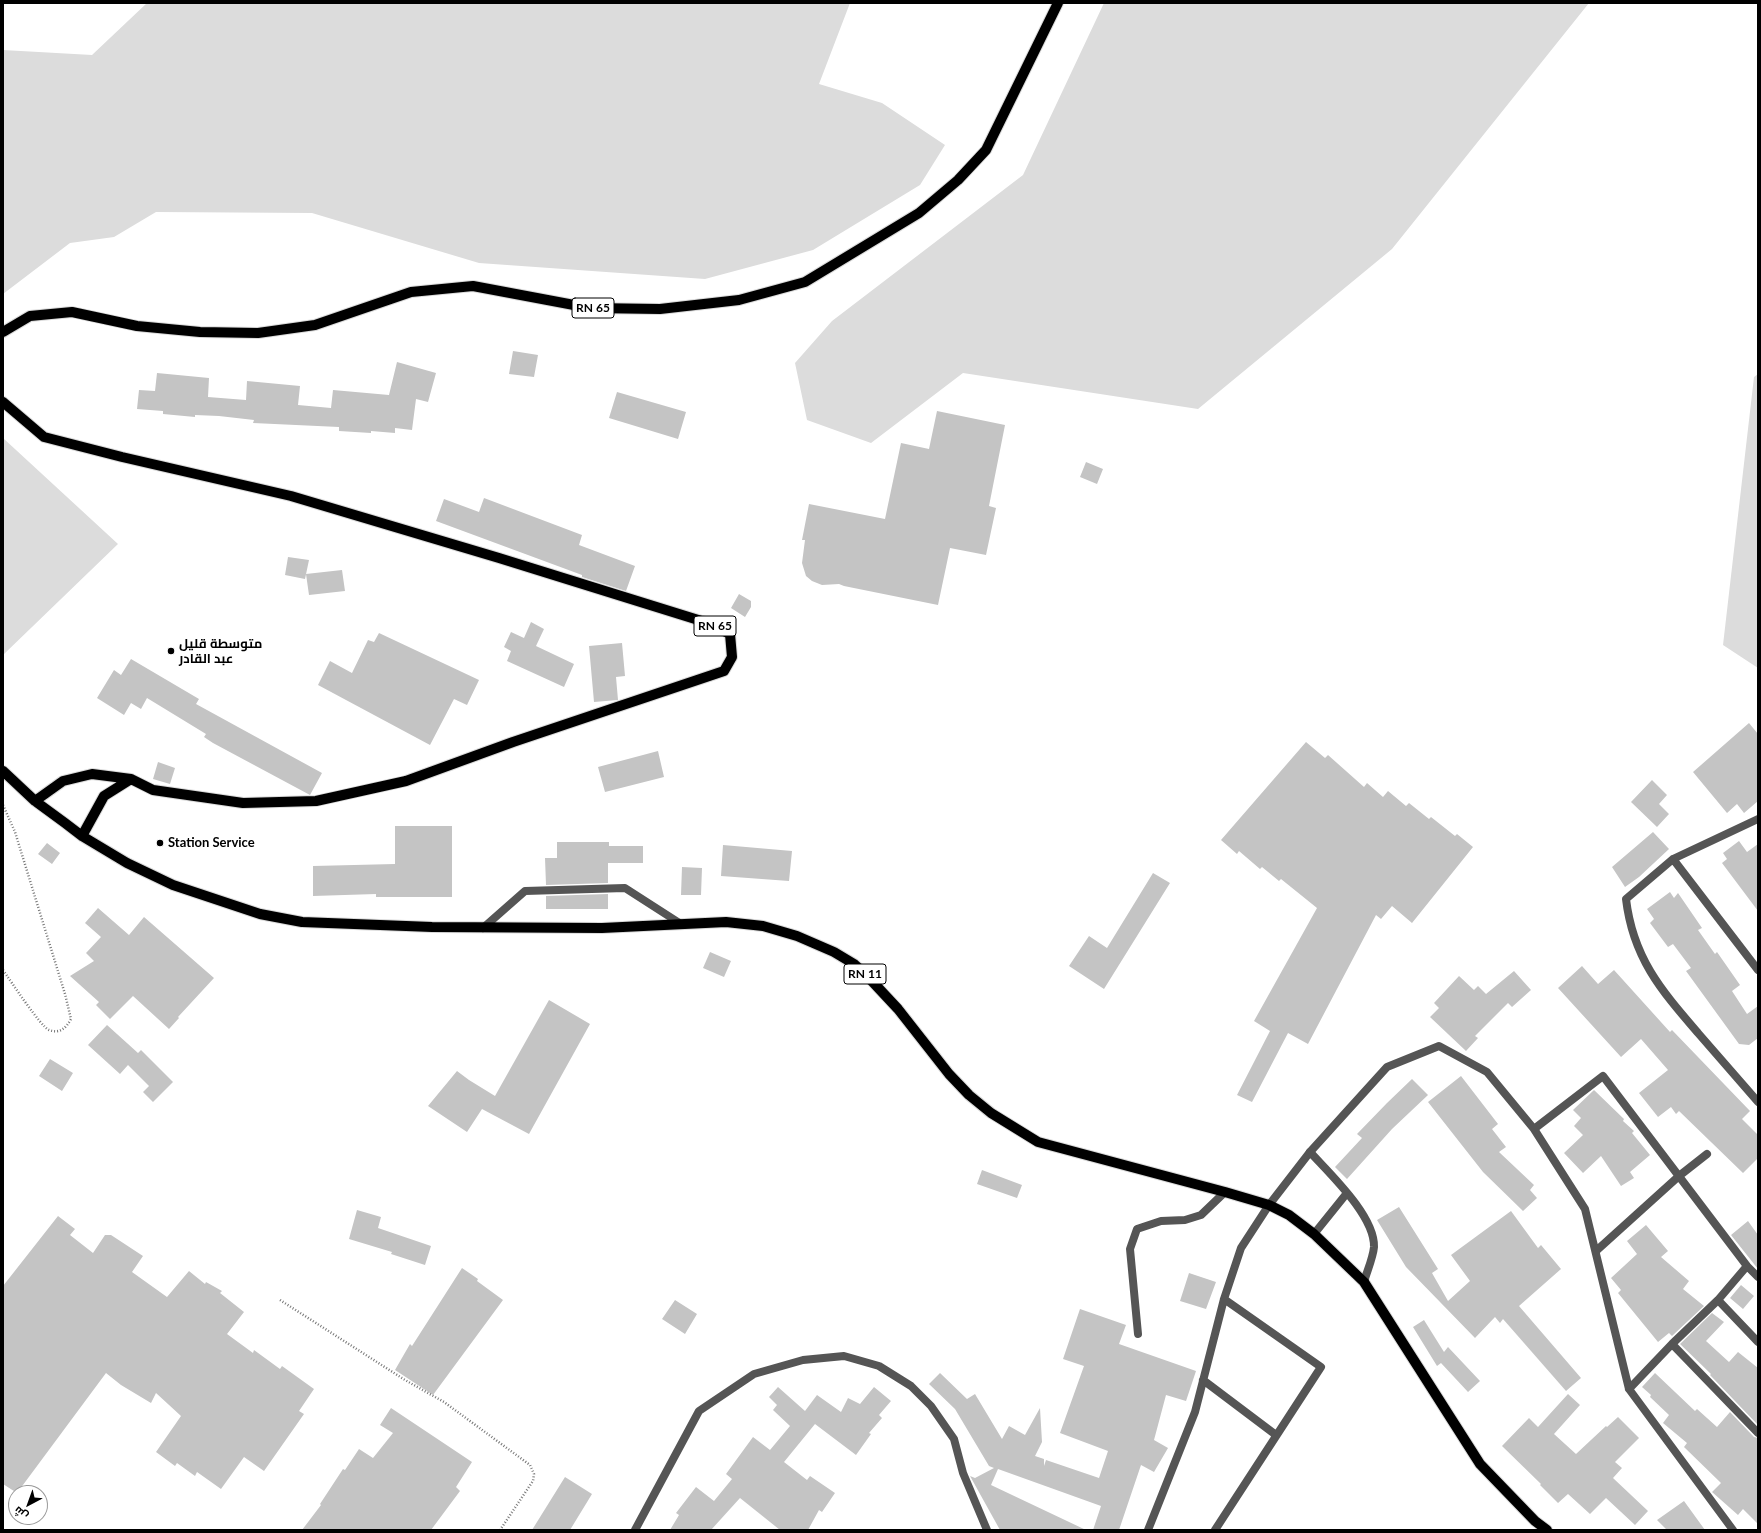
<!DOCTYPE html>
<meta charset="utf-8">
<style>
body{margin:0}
#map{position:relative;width:1761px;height:1533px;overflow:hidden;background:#fff;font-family:Lato,Cairo,sans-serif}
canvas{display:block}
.frame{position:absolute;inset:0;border:4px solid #000;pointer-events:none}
.north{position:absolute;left:8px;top:1485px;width:40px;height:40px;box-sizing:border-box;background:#fff;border:1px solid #999;border-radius:50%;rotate:221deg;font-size:11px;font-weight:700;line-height:16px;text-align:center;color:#000}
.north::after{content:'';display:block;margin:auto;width:14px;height:18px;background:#000;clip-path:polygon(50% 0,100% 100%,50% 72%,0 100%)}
</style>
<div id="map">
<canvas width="1761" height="1533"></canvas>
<div class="frame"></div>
<div class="north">ش</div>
</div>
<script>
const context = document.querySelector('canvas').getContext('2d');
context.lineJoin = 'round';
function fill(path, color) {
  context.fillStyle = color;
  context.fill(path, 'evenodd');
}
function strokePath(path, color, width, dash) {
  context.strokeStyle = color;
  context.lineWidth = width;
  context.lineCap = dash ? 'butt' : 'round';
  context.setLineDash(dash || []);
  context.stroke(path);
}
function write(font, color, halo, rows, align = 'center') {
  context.font = font + ' Lato,Cairo,sans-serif';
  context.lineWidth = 3;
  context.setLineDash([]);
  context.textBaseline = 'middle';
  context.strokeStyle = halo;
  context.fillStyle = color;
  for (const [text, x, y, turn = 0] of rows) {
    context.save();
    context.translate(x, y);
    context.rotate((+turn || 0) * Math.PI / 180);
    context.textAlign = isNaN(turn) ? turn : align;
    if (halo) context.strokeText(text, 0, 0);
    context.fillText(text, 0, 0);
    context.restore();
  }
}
const green = new Path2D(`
 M 147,3 L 850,3 L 819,84 L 882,103 L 945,145 L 920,185 L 813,250 L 705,279 L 479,263 L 312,213 L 156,212 L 114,237 L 70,243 L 3,294 L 3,50 L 92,55 Z
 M 1104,3 L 1589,3 L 1392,249 L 1198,409 L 963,373 L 871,443 L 807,420 L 795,363 L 832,321 L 1023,175 Z
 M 1758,374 L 1758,668 L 1723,645 L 1754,377 Z
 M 3,438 L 118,544 L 3,655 Z`);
const building = new Path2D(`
 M 513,351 L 538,355 L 534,377 L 509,374 Z
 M 397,362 L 436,373 L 428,402 L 416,399 L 412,430 L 395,428 L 395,433 L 371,431 L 371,433 L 339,431 L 339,427 L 253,423 L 254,420 L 219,416 L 195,415 L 195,417 L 163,414 L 163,411 L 137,409 L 139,390 L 155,391 L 157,373 L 209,378 L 208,397 L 246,400 L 247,381 L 300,386 L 298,405 L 331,408 L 333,390 L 389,395 Z
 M 617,392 L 686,412 L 678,439 L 609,418 Z
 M 937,411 L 1005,425 L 989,506 L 996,508 L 986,555 L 950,548 L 938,605 L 844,586 L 839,584 L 822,585 L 812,581 L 806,576 L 802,563 L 805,540 L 802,540 L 809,504 L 885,519 L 901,443 L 929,449 Z
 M 1086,462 L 1103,469 L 1097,484 L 1080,477 Z
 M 484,498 L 582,535 L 579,545 L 635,566 L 626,591 L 582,577 L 582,575 L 436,521 L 444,499 L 479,512 Z
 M 288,557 L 309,560 L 305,579 L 285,575 Z
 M 342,570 L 345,591 L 309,595 L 306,574 Z
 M 739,594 L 751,601 L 751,607 L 745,617 L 731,608 Z
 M 531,622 L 544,629 L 536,646 L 574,664 L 564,687 L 507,661 L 511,651 L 504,647 L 511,632 L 524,638 Z
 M 379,633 L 479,680 L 467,705 L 454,699 L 430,745 L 318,685 L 330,661 L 352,673 L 368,640 L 374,642 Z
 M 622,643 L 625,676 L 616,677 L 618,700 L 594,702 L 589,646 Z
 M 131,659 L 199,699 L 196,704 L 322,773 L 310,795 L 213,743 L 204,737 L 206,734 L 147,698 L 141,709 L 131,703 L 124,715 L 97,698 L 114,670 L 121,675 Z
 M 1749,723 L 1758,734 L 1758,801 L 1744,813 L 1737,804 L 1727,813 L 1693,772 Z
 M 1306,742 L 1325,758 L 1328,755 L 1364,787 L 1367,783 L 1383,797 L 1388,791 L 1406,806 L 1409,803 L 1429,819 L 1431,817 L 1455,836 L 1457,834 L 1473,847 L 1412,923 L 1392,906 L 1381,919 L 1376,915 L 1308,1044 L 1288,1033 L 1252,1102 L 1237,1095 L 1270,1031 L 1254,1021 L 1317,908 L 1281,879 L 1279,881 L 1262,867 L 1260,869 L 1239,851 L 1237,854 L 1221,840 Z
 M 658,751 L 664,777 L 605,792 L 598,767 Z
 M 158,762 L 175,768 L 170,784 L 153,779 Z
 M 1652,780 L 1667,795 L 1659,804 L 1669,814 L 1657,827 L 1631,802 Z
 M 395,826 L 452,826 L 452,897 L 376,897 L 376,894 L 313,896 L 313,866 L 395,864 Z
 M 1653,832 L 1669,849 L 1639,877 L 1625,887 L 1612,867 Z
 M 1739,841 L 1747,852 L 1758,844 L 1758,911 L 1722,863 L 1727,859 L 1723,853 Z
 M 557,842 L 609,842 L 609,846 L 643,846 L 643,863 L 608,863 L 608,883 L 546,885 L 545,858 L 557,858 Z
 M 47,843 L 60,853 L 52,864 L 38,854 Z
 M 723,845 L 792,851 L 789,881 L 721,876 Z
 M 682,867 L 702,868 L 701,895 L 681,895 Z
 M 1153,873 L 1170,883 L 1104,989 L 1069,966 L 1089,936 L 1107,948 Z
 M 1670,892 L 1674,898 L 1678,893 L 1702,928 L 1698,930 L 1715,954 L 1717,952 L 1740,985 L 1732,991 L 1747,1014 L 1758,1006 L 1758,1038 L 1749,1045 L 1739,1044 L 1686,971 L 1691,968 L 1673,944 L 1668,947 L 1650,923 L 1654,919 L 1647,909 Z
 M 608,894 L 608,909 L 546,909 L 546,896 Z
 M 98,908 L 129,935 L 144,917 L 214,978 L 178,1017 L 179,1018 L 169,1029 L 133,996 L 110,1019 L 96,1005 L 99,1002 L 70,976 L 94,961 L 86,953 L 101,937 L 85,923 Z
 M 710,952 L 731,961 L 724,977 L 703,968 Z
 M 1582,966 L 1598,984 L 1614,970 L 1670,1032 L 1672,1030 L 1750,1111 L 1742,1119 L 1758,1135 L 1758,1158 L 1743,1173 L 1679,1111 L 1676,1114 L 1671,1107 L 1658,1117 L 1639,1093 L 1668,1070 L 1641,1039 L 1621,1057 L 1558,988 Z
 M 1514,971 L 1531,990 L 1512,1007 L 1508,1003 L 1475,1036 L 1478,1038 L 1466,1051 L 1430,1017 L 1439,1008 L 1434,1003 L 1459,976 L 1474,990 L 1478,986 L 1486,994 Z
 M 549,1000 L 590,1024 L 529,1134 L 482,1109 L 467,1132 L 428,1106 L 457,1071 L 469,1080 L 495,1096 Z
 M 107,1025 L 138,1053 L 141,1050 L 173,1082 L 153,1102 L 143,1092 L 149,1086 L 128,1065 L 120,1074 L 88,1045 Z
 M 50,1059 L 73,1073 L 62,1091 L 39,1076 Z
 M 1461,1076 L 1498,1124 L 1492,1129 L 1506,1147 L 1499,1152 L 1534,1185 L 1530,1190 L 1537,1198 L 1523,1211 L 1483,1172 L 1428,1102 Z
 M 1412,1079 L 1428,1095 L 1392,1129 L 1347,1179 L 1335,1167 L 1362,1138 L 1357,1134 L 1387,1103 Z
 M 1594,1090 L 1624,1119 L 1623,1121 L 1634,1131 L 1632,1133 L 1650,1155 L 1630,1172 L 1634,1178 L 1621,1186 L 1601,1156 L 1583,1173 L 1564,1153 L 1583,1135 L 1574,1126 L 1581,1118 L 1573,1110 Z
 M 982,1170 L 1022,1185 L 1017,1198 L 977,1184 Z
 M 1399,1207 L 1438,1269 L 1432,1273 L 1448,1301 L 1470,1281 L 1451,1255 L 1511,1211 L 1538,1248 L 1541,1245 L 1561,1269 L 1519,1306 L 1581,1378 L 1566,1391 L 1503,1319 L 1500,1323 L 1495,1317 L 1475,1338 L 1406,1267 L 1377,1220 Z
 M 357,1210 L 381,1217 L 378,1228 L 431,1246 L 425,1265 L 391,1254 L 392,1252 L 349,1239 Z
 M 58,1216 L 75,1229 L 70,1235 L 93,1253 L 105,1235 L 111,1235 L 143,1256 L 132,1272 L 167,1297 L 189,1271 L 205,1284 L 206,1282 L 222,1291 L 220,1293 L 244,1312 L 227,1334 L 253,1353 L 254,1350 L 280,1369 L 282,1366 L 314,1389 L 299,1411 L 304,1414 L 264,1471 L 244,1457 L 221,1489 L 197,1472 L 195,1476 L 177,1463 L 175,1466 L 156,1452 L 181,1416 L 156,1393 L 151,1403 L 121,1385 L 106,1373 L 17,1493 L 3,1484 L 3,1286 Z
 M 1748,1221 L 1758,1235 L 1758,1269 L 1731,1235 Z
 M 1646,1225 L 1668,1251 L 1661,1257 L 1689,1281 L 1683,1289 L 1704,1306 L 1672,1336 L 1669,1333 L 1658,1342 L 1618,1293 L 1621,1290 L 1611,1278 L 1637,1254 L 1627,1241 Z
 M 462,1268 L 478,1279 L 477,1281 L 503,1300 L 433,1395 L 395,1370 L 410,1344 L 412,1346 Z
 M 1189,1273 L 1216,1282 L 1206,1309 L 1180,1301 Z
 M 1741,1285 L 1754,1296 L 1743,1309 L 1730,1298 Z
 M 675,1300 L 697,1314 L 685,1334 L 662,1319 Z
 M 1080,1309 L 1126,1325 L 1119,1344 L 1196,1371 L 1186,1401 L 1166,1395 L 1154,1440 L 1168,1448 L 1154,1472 L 1141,1465 L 1119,1530 L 1093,1530 L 1101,1506 L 998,1469 L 991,1485 L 1086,1530 L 1000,1530 L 970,1476 L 975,1478 L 994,1468 L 989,1466 L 955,1409 L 929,1384 L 940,1373 L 967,1399 L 975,1394 L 1002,1439 L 1009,1426 L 1025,1435 L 1040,1408 L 1042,1442 L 1035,1456 L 1044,1459 L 1044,1466 L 1046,1460 L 1099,1478 L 1108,1451 L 1060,1433 L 1084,1366 L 1063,1359 Z
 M 1712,1313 L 1724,1322 L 1706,1341 L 1729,1362 L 1738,1352 L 1758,1368 L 1758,1425 L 1710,1375 L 1711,1374 L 1680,1344 Z
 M 1424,1320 L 1444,1352 L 1448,1347 L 1480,1381 L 1468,1392 L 1441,1363 L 1437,1366 L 1413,1327 Z
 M 1655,1373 L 1695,1411 L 1697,1409 L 1717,1427 L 1730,1412 L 1754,1437 L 1758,1438 L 1758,1524 L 1743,1509 L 1738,1515 L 1712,1492 L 1721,1483 L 1684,1447 L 1687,1443 L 1663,1423 L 1669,1415 L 1650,1397 L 1651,1395 L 1642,1387 Z
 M 778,1387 L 805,1411 L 817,1395 L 841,1412 L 848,1398 L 860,1404 L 874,1387 L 891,1401 L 879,1415 L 882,1418 L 869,1433 L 871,1434 L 856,1455 L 815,1424 L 784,1462 L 807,1480 L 810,1476 L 835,1493 L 822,1512 L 819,1510 L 808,1530 L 780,1530 L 740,1498 L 711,1530 L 670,1530 L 679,1515 L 676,1513 L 696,1487 L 714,1501 L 732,1479 L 726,1474 L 753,1437 L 770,1450 L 790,1426 L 773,1410 L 777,1405 L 769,1397 Z
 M 1568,1394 L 1580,1405 L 1554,1434 L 1576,1454 L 1606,1426 L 1607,1427 L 1618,1417 L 1639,1438 L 1615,1462 L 1622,1468 L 1613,1478 L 1648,1511 L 1635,1525 L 1606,1498 L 1590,1514 L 1568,1494 L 1558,1503 L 1540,1485 L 1541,1484 L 1502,1446 L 1529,1418 L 1538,1427 Z
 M 391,1408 L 472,1462 L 456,1487 L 460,1491 L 431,1530 L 302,1530 L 321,1505 L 320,1504 L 343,1469 L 345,1470 L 359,1449 L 373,1458 L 393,1433 L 380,1425 Z
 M 565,1477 L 592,1494 L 570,1530 L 532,1530 Z
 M 1684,1501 L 1705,1530 L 1667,1530 L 1657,1520 Z`);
const path = new Path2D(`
 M 3,805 L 15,832 L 65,994 L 71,1019 C 66,1028 60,1034 49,1030 C 41,1027 10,980 3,970
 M 280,1300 L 405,1380 L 444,1402 L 530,1465 L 534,1474 L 533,1481 L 500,1530`);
const service = new Path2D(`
 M 483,928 L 525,891 L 625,888 L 681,924
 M 1310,1152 C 1330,1174 1375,1216 1374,1247 C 1373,1258 1367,1271 1364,1282
 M 1314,1234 L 1347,1193`);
const minor = new Path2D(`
 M 1758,819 L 1673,859 L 1626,899 C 1633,958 1661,990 1698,1033 C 1718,1056 1738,1079 1758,1102
 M 1673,859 L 1758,970
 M 1534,1129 L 1603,1076 L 1747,1266 L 1718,1300 L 1758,1342
 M 1596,1251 L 1679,1176 L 1707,1154
 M 1747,1266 L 1758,1277
 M 1138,1334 L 1130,1249 L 1137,1229 L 1161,1221 L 1185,1220 L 1201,1215 L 1225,1192
 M 1672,1344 L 1758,1433
 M 1203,1380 L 1276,1435
 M 1629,1389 L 1672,1344 L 1718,1300
 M 635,1530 L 699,1411 L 754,1374 L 803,1360 L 844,1356 L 879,1366 L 911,1386 L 931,1406 L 954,1439 L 963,1473 L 987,1530
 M 1148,1530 L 1195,1412 L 1224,1299 L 1241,1248 L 1269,1205 L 1310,1152 L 1387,1067 L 1439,1046 L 1487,1072 L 1534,1129 L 1585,1209 L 1629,1389 L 1733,1530
 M 1215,1530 L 1321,1367 L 1224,1299`);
const primary = new Path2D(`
 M 3,332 L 30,316 L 72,312 L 137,326 L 200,332 L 258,333 L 315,325 L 411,292 L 473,286 L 590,308 L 660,309 L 739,300 L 805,282 L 919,213 L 958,180 L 986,150 L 1058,3
 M 3,402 L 44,437 L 122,457 L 291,496 L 499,558 L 708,623 L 730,634 L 732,657 L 724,671 L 513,742 L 406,781 L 316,801 L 243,803 L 153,790 L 131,779 L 104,796 L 82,836
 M 3,771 L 35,801 L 65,823 L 82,836 L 127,863 L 173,885 L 260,914 L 302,922 L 432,927 L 602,928 L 726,922 L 763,926 L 797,936 L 834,952 L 854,964 L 870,979 L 898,1009 L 949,1074 L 969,1095 L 991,1113 L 1038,1142 L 1225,1192 L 1269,1205 L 1289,1215 L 1314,1234 L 1364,1282 L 1480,1464 L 1535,1521 L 1547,1530
 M 35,801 L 63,781 L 92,774 L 131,779`);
const markers = [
 [171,651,4,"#000"],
 [160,843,4,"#000"]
];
const shields = [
 [593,308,42],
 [715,626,42],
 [865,974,42]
];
const shieldNames = [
 ["RN 65",593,308],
 ["RN 65",715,626],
 ["RN 11",865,974]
];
const poiNames = [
 ["متوسطة قليل",179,644],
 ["عبد القادر",179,659],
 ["Station Service",168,843]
];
fill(green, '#dcdcdc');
fill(building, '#c4c4c4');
strokePath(primary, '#dbdbdb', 12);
strokePath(path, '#777', 2.5, [1, 2]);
strokePath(service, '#555', 8);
strokePath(minor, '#555', 8);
strokePath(primary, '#000', 10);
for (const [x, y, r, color] of markers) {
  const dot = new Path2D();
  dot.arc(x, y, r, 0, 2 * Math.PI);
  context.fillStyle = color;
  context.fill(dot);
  strokePath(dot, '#fff', 1.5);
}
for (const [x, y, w] of shields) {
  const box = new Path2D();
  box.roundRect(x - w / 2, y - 10, w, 20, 3);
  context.fillStyle = '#fff';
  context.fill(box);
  strokePath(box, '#000', 1);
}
write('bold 12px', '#000', null, shieldNames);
write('bold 13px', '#000', '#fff', poiNames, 'left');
</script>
